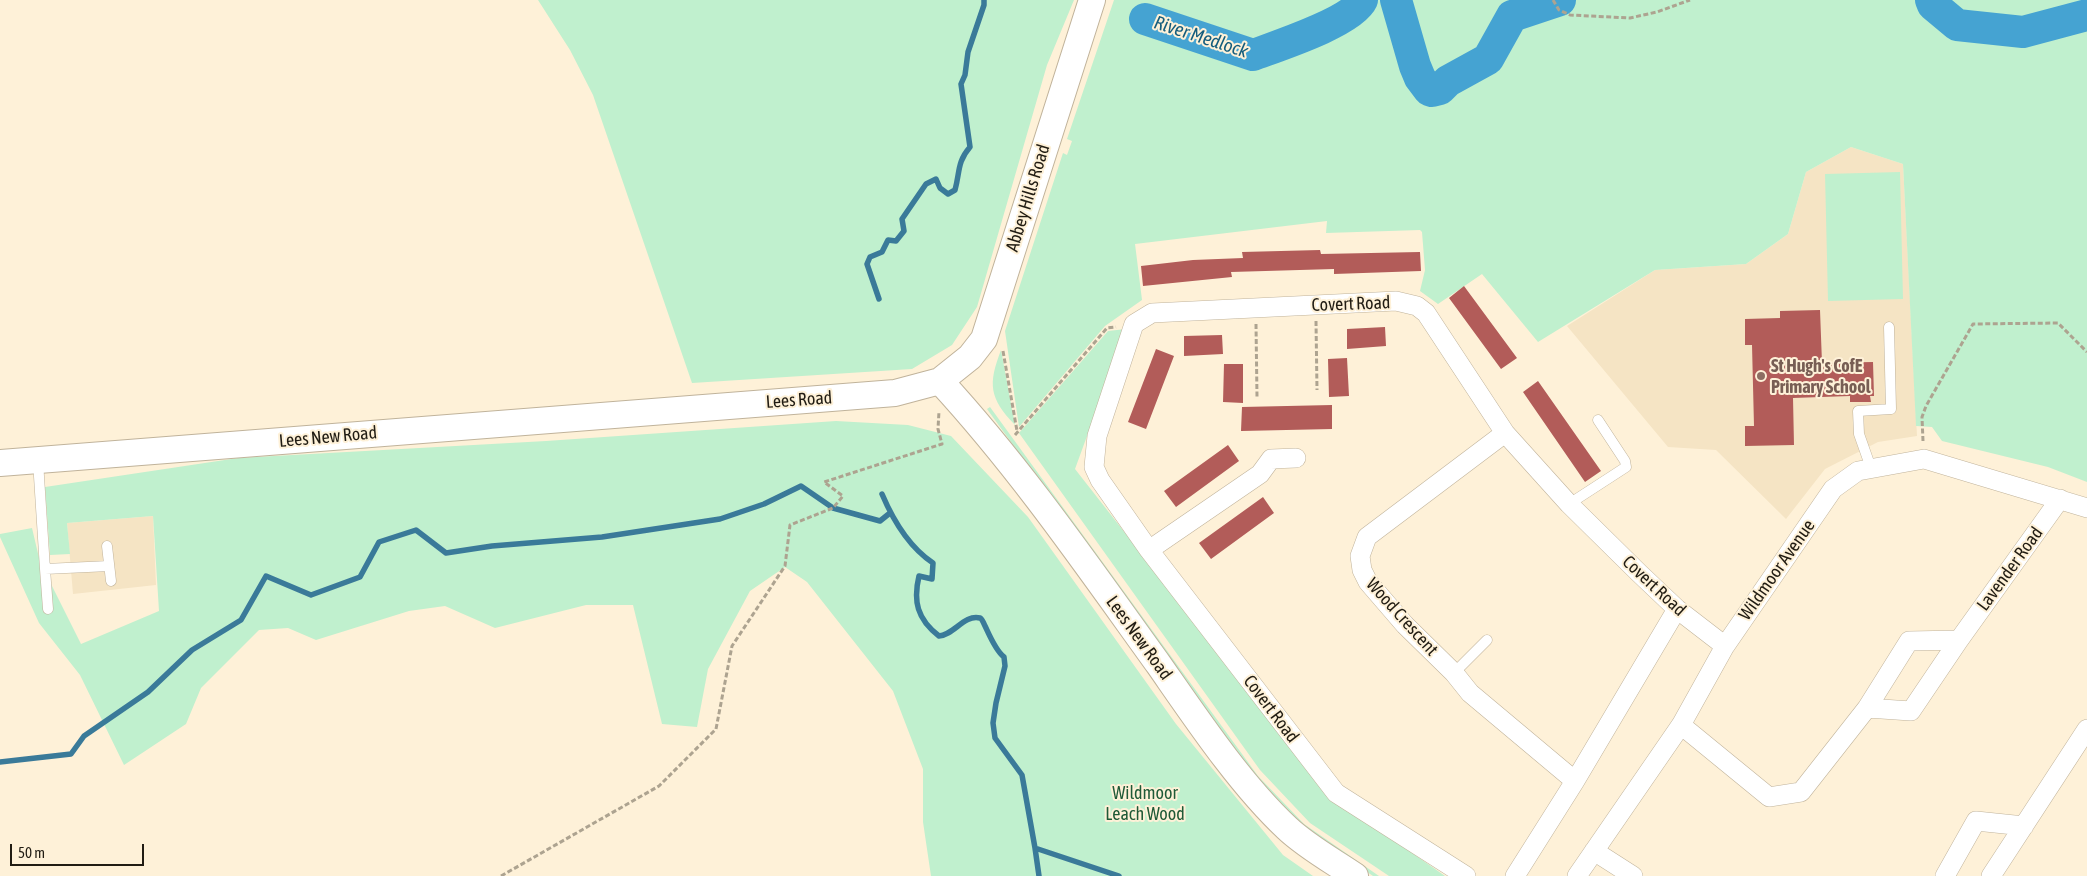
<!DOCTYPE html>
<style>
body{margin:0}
#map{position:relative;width:2087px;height:876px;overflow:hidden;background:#fef1d8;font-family:"Asap Condensed",sans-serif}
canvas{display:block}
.scale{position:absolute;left:10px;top:844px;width:134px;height:22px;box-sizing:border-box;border:2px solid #211c13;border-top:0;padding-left:6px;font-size:15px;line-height:18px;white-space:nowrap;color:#211c13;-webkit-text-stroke:4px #fef1d8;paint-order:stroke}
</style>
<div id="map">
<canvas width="2087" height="876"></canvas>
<div class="scale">50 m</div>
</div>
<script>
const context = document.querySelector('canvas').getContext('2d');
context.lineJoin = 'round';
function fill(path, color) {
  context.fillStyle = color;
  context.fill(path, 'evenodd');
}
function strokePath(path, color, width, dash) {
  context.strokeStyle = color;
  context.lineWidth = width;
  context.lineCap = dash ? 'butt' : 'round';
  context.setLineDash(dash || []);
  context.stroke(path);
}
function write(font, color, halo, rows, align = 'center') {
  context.font = font + ' "Asap Condensed",sans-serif';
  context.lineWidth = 4;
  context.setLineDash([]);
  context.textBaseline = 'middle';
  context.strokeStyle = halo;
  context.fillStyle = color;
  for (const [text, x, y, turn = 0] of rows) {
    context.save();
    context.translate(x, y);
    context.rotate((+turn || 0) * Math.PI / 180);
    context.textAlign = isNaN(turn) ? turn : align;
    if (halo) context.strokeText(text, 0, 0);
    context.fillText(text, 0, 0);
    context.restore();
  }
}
const built = new Path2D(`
 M 1851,147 L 1903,164 L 1917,436 L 1878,442 L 1825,469 L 1786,519 L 1716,450 L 1668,447 L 1567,326 L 1655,270 L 1746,264 L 1788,234 L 1806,172 Z
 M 153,516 L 156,585 L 73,594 L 67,523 Z`);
const green = new Path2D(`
 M 538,0 L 1074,0 L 1047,65 L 977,307 L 952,345 L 912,369 L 692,383 L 593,95 L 570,50 Z
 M 1114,0 L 2087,0 L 2087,482 L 2048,467 L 1942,441 L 1932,427 L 1916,426 L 1903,164 L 1851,147 L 1806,172 L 1788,234 L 1746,264 L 1655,270 L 1538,342 L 1482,274 L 1438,304 L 1420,291 L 1425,270 L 1422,232 L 1420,230 L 1326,233 L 1327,221 L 1135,244 L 1142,300 L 1105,326 L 1019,427 L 1005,331 L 1063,153 L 1067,155 L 1072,141 L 1067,139 Z
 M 1900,172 L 1903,299 L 1828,301 L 1825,174 Z
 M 1126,329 L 1075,469 L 1331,796 L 1445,876 L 1389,876 L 1310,823 L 1260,770 L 1019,433 L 1108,331 Z
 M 1001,350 L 1015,425 C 989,398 988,384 1001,350 Z
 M 990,407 L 1258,776 L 1304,824 L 1379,876 L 1373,876 L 1302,827 L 1255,779 L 987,409 Z
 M 836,421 L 908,425 L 951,436 L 1028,517 L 1176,724 L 1283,855 L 1313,876 L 931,876 L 923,822 L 923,769 L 893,691 L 807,582 L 785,567 L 750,591 L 708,669 L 697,727 L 662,724 L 633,605 L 586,605 L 495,628 L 445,606 L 409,611 L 316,640 L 288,628 L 259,630 L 201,688 L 186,724 L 124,765 L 80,675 L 39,623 L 0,537 L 0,534 L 32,528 L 40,562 L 81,644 L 159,611 L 153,516 L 67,523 L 70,554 L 50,555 L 45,487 L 238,458 L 546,441 Z`);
const stream = new Path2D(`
 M 879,299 L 867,264 L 870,257 L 882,252 L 888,240 L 896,241 L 904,231 L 902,219 L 926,184 L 936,179 L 940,188 L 948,194 L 955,190 C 960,172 957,162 970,147 L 961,84 L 965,75 L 968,52 L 984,5 L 984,0
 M 882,494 C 893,520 909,547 933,563 L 932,579 L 919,576 C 913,601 917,619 939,636 C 954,635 964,614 980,618 C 984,619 992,648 1004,657 L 1005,666 L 996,703 L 993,723 L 995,738 L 1022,775 L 1035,848 L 1119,876
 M 0,762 L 71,754 L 84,736 L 148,692 L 192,650 L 241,620 L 266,576 L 311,595 L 360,577 L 379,542 L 416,530 L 446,553 L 492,546 L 602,537 L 720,519 L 764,504 L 801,486 L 833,508 L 880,521 L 890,513
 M 1035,848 L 1039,876`);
const river = new Path2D(`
 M 1396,0 L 1415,66 L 1420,78 L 1429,90 L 1432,91 L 1440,89 L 1448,81 L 1488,59 L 1512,16 L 1560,0
 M 1931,0 L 1933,5 L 1957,25 L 2023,32 L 2087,15
 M 1145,19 L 1253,55 C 1277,46 1352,22 1362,0`);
const building = new Path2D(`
 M 1320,250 L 1321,254 L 1420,252 L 1421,271 L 1334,274 L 1334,269 L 1231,272 L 1232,277 L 1143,286 L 1141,266 L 1193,260 L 1243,258 L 1242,252 Z
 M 1464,286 L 1517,358 L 1501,369 L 1449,298 Z
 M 1820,310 L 1822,363 L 1873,362 L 1874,396 L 1870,396 L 1871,402 L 1850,402 L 1850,396 L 1793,398 L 1794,445 L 1745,446 L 1745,426 L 1754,426 L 1752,345 L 1745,345 L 1745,319 L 1780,318 L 1780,311 Z
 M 1385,327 L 1386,346 L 1347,349 L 1347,329 Z
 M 1222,335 L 1223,354 L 1184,356 L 1184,336 Z
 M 1156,349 L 1174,356 L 1146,429 L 1128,422 Z
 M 1347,358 L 1349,396 L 1329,397 L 1328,359 Z
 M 1224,364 L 1243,364 L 1243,403 L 1223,402 Z
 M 1538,381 L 1601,471 L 1585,482 L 1523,392 Z
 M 1332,405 L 1332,429 L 1241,431 L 1242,407 Z
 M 1228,445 L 1239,461 L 1176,507 L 1164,491 Z
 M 1263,497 L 1274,513 L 1211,559 L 1199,543 Z`);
const path = new Path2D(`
 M 1553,0 L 1559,10 L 1570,15 L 1630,18 L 1657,12 L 1690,0
 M 1316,321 L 1317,390
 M 1256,324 L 1257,397
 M 1003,351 L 1017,431
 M 1015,435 L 1107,328 L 1116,327
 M 1923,441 L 1922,417 L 1926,406 L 1973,324 L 2058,323 L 2087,352
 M 501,876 L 659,786 L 716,729 L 732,646 L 785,566 L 790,525 L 833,508 L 843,496 L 824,482 L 942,444 L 938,429 L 939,411`);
const lane = new Path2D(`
 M 38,461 L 45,569 L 109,566
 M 1871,468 L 1859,434 L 1858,411 L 1891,409 L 1889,327
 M 1569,504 L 1626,467 L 1625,461 L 1598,420
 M 107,546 L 111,581
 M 45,569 L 48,609
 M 1454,673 L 1487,640`);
const street = new Path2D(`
 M 1505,433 L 1367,537 L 1360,556 L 1362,570 L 1368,582 L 1405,625 L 1454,673 L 1470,693 L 1575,781
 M 1149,550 L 1260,474 L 1271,459 L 1296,458
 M 1867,708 L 1909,641 L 1959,640
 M 1681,725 L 1769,797 L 1801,792 L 1867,708 L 1911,711 L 1959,640 L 2060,499
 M 1594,851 L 1633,876
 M 1466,876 L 1336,793 L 1149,550 L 1100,480 L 1094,467 L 1097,436 L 1134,324 L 1152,313 L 1396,301 L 1417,306 L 1426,313 L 1505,433 L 1569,504 L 1639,573 L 1677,609 L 1725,646
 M 1515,876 L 1575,781 L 1677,609
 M 1577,876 L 1681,725 L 1725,646 L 1833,489 L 1858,471 L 1924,459 L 2087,508
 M 1945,876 L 1976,821 L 2024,826
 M 1991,876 L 2087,729`);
const secondary = new Path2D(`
 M 940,381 C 1021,469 1089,568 1159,665 C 1196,718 1240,784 1287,828 C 1307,847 1333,861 1355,876
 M 0,463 L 895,393 L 940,381 L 970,357 L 984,339 L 1092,0`);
const markers = [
 [1761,376,5,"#8d6e63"]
];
const streetNames = [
 ["Abbey Hills Road",1028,198,-73],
 ["Covert Road",1351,304,-2],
 ["Lees Road",799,400,-4],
 ["Lees New Road",328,437,-5],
 ["Lavender Road",2010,569,-54],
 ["Wildmoor Avenue",1777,570,-55],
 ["Covert Road",1654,586,43],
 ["Wood Crescent",1402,617,48],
 ["Lees New Road",1139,638,54],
 ["Covert Road",1271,709,53]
];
const educationNames = [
 ["St Hugh's CofE",1771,366],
 ["Primary School",1771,387]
];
const parkNames = [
 ["Wildmoor",1145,793],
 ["Leach Wood",1145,814]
];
const waterNames = [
 ["River Medlock",1201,37,18]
];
fill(built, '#f5e4c4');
fill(green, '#c0f0ce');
strokePath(stream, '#3a7a99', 5.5);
strokePath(river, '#45a3d2', 32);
fill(building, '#b25c59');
strokePath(lane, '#c0b39b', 11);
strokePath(street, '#c0b39b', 20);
strokePath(secondary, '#c0b39b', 28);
strokePath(path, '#ada390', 3, [5, 2.5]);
strokePath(lane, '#fff', 10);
strokePath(street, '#fff', 19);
strokePath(secondary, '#fff', 26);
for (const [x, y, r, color] of markers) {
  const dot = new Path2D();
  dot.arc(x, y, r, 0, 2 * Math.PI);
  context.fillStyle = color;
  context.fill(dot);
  strokePath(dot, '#fef1d8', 2);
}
write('18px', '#211c13', '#fef1d8', streetNames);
write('bold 18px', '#785e54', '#fef1d8', educationNames, 'left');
write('18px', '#1f5a37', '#fef1d8', parkNames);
write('italic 19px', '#155d7d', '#fef1d8', waterNames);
</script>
